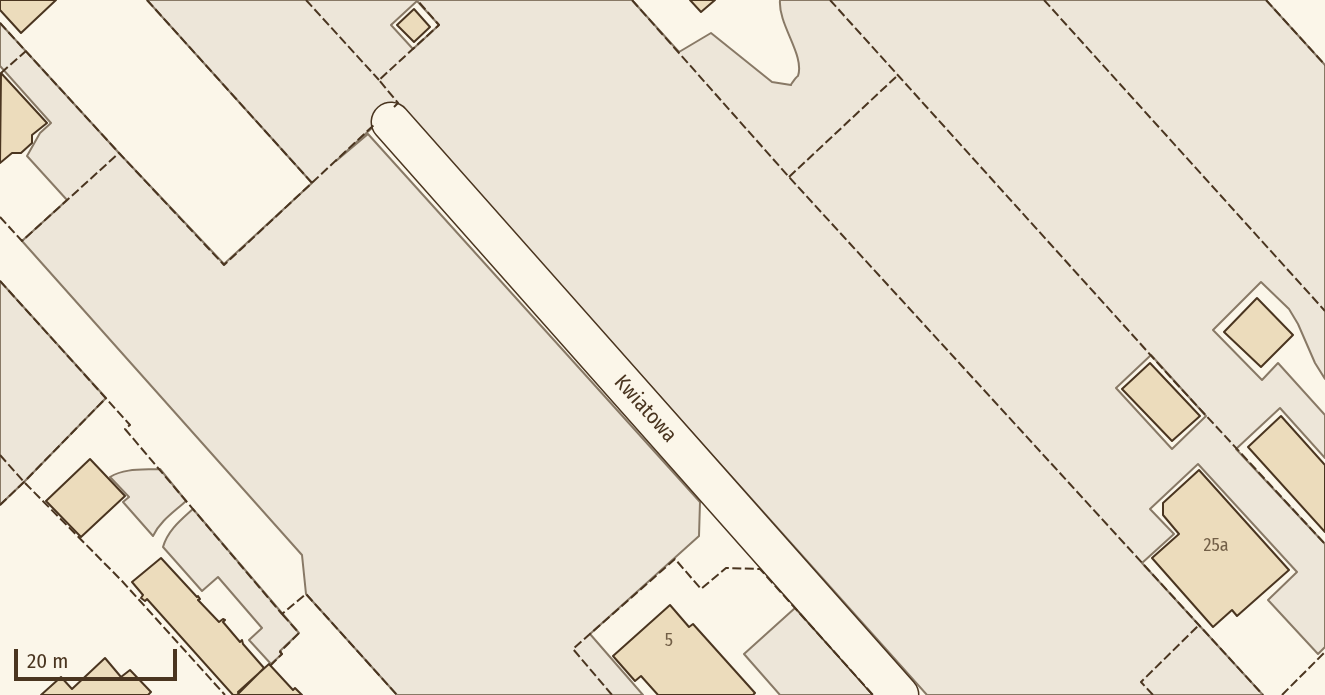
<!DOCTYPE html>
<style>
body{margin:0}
#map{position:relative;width:1325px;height:695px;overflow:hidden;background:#fbf6e9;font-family:"Fira Sans Condensed",sans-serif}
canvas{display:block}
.scale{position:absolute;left:14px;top:649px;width:163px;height:32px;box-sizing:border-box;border:4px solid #4a3520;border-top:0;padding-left:9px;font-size:21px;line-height:24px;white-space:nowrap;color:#4a3520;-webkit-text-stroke:5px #fbf6e9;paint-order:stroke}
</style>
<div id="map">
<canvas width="1325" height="695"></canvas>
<div class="scale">20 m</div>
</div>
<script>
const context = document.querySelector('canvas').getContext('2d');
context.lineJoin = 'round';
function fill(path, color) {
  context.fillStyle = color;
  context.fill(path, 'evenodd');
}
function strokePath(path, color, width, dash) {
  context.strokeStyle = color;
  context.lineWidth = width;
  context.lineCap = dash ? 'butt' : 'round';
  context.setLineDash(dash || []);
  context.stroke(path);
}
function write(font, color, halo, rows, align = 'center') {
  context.font = font + ' "Fira Sans Condensed",sans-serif';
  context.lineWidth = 5;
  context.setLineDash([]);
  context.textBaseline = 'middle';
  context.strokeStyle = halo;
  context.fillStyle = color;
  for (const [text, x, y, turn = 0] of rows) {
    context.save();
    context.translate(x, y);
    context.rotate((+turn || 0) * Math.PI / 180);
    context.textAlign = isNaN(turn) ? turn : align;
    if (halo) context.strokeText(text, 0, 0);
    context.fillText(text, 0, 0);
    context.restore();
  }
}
const green = new Path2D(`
 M 147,0 L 632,0 L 679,52 L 711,33 L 772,82 L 791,85 C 791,84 797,76 798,76 C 805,55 778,25 780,0 L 1266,0 L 1325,65 L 1325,379 L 1315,363 L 1298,324 L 1289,309 L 1261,282 L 1213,330 L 1262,380 L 1278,363 L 1325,415 L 1325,458 L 1280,408 L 1236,449 L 1325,544 L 1325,647 L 1318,654 L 1268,600 L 1297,572 L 1198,464 L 1150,509 L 1174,534 L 1142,563 L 1263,695 L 927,695 L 398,104 L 336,161 L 368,134 L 700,502 L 699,536 L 590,634 L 643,695 L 397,695 L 306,594 L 302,555 L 22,241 L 67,200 L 27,156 L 40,133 L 51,123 L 0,66 L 0,23 L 119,153 L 224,264 L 312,183 ZM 417,1 L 439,25 L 413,49 L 391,25 ZM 1151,355 L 1206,416 L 1172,449 L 1116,388 Z
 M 0,281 L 106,398 L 24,482 L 0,505 Z
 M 160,469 L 186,501 C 174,512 160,521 153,536 L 123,502 L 129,497 L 110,477 C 125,468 142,470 160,469 Z
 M 193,509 L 299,633 L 280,651 L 282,654 L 271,664 L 249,640 L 262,628 L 218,577 L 202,591 L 163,547 C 168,530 181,520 193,509 Z
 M 795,608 L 873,695 L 780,695 L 744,654 Z`);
const building = new Path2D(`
 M 0,0 L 56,0 L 21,33 L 0,10 Z
 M 690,0 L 715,0 L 701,12 Z
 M 414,9 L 430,27 L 414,42 L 397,25 Z
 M 1,73 L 47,123 L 32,135 L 32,143 L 21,153 L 12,153 L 0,163 Z
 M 1257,298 L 1293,335 L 1261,367 L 1224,332 Z
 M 1150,363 L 1200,416 L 1172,441 L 1122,389 Z
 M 1281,416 L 1325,465 L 1325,532 L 1248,447 Z
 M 90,459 L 125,496 L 81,537 L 46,501 Z
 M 1199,470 L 1289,570 L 1237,616 L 1232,610 L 1213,627 L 1152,558 L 1179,534 L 1163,515 L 1163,503 Z
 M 161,558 L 197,597 L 198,596 L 200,599 L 198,600 L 219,622 L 223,619 L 225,620 L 223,622 L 240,642 L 242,640 L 243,644 L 264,668 L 237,695 L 233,695 L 147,599 L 145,601 L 141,598 L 143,595 L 132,582 Z
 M 670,605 L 689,627 L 693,624 L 755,693 L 753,695 L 658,695 L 641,676 L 635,681 L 613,656 Z
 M 105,658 L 121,677 L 130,670 L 151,692 L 148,695 L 41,695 L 61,677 L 72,689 Z
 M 269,664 L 293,690 L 295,688 L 302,695 L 239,695 L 238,692 Z`);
const minor = new Path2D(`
 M 391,122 L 899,695`);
const fence = new Path2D(`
 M 147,0 L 312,183
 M 306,0 L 379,80
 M 632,0 L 789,177 L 1263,695
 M 830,0 L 1174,381 L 1325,544
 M 1044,0 L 1325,311
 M 1266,0 L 1325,65
 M 0,23 L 119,153
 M 1,73 L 26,51
 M 394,107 L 398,103 L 379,80 L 439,25 L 417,0
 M 789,177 L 898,75
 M 0,217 L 22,241 L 119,153 L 224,265 L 376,123
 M 0,281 L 130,425 L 125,429 L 282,614 L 306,594 L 397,695
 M 0,455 L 24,482 L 122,581 L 225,695
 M 0,505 L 24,482 L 106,398
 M 270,666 L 282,654 L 280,652 L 299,633 L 282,614
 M 612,695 L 573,649 L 675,559 L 701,589 L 726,568 L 760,569 L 873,695
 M 1153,695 L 1141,682 L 1199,625
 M 1282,695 L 1325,652`);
const numberNames = [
 ["25a",1216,546],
 ["5",669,641]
];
const streetNames = [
 ["Kwiatowa",645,409,48]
];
fill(green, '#ede6d9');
strokePath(green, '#887966', 2);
fill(building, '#ecdcbc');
strokePath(building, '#4a3520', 2);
strokePath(minor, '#4a3520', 41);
strokePath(minor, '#fbf6e9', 38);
strokePath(fence, '#4a3520', 2, [9, 3.5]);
write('18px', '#725f47', null, numberNames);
write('21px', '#4a3520', '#fbf6e9', streetNames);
</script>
